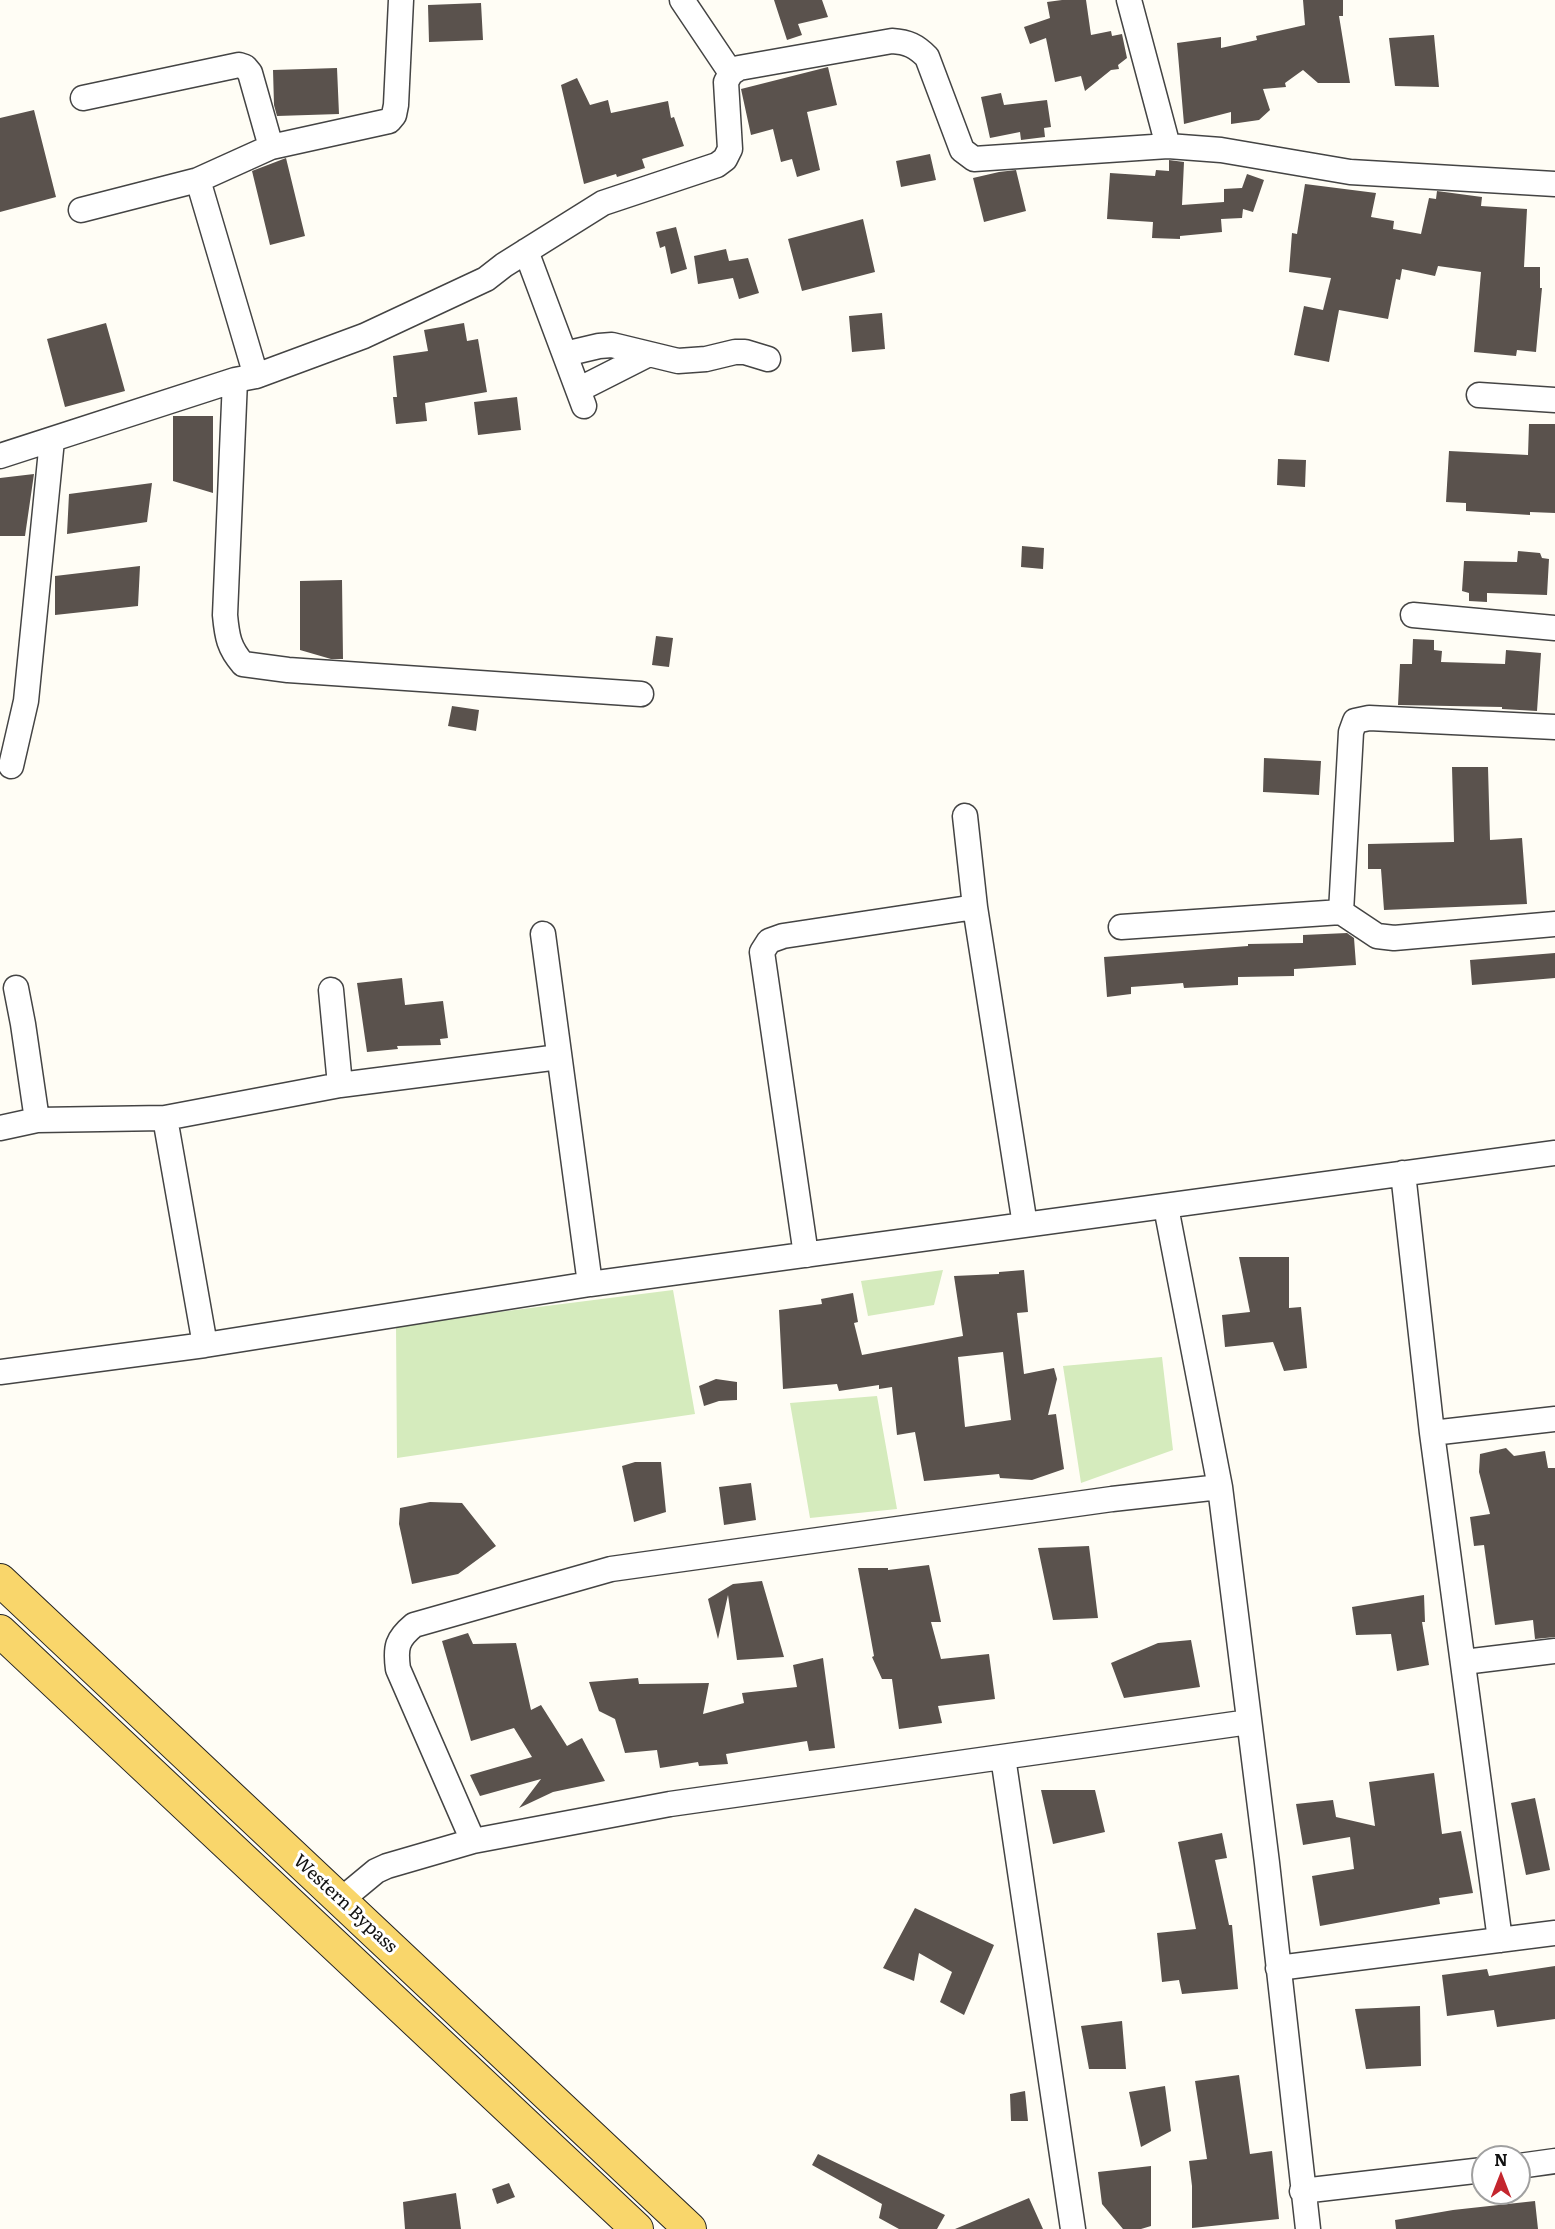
<!DOCTYPE html>
<style>
body{margin:0}
#map{position:relative;width:1555px;height:2229px;overflow:hidden;background:#fffdf5;font-family:Literata,serif}
canvas{display:block}
.north{position:absolute;left:1471px;top:2145px;width:60px;height:60px;box-sizing:border-box;background:#fff;border:2px solid #a0a0a0;border-radius:50%;rotate:0deg;font-size:16px;font-weight:700;line-height:24px;text-align:center;color:#111}
.north::after{content:'';display:block;margin:auto;width:21px;height:27px;background:#c4262e;clip-path:polygon(50% 0,100% 100%,50% 72%,0 100%)}
</style>
<div id="map">
<canvas width="1555" height="2229"></canvas>
<div class="north">N</div>
</div>
<script>
const context = document.querySelector('canvas').getContext('2d');
context.lineJoin = 'round';
function fill(path, color) {
  context.fillStyle = color;
  context.fill(path, 'evenodd');
}
function strokePath(path, color, width, dash) {
  context.strokeStyle = color;
  context.lineWidth = width;
  context.lineCap = dash ? 'butt' : 'round';
  context.setLineDash(dash || []);
  context.stroke(path);
}
function write(font, color, halo, rows, align = 'center') {
  context.font = font + ' Literata,serif';
  context.lineWidth = 6;
  context.setLineDash([]);
  context.textBaseline = 'middle';
  context.strokeStyle = halo;
  context.fillStyle = color;
  for (const [text, x, y, turn = 0] of rows) {
    context.save();
    context.translate(x, y);
    context.rotate((+turn || 0) * Math.PI / 180);
    context.textAlign = isNaN(turn) ? turn : align;
    if (halo) context.strokeText(text, 0, 0);
    context.fillText(text, 0, 0);
    context.restore();
  }
}
const green = new Path2D(`
 M 943,1270 L 934,1305 L 868,1316 L 861,1281 Z
 M 673,1290 L 695,1414 L 397,1458 L 396,1325 Z
 M 1162,1357 L 1173,1450 L 1081,1483 L 1063,1366 Z
 M 877,1396 L 897,1509 L 810,1518 L 790,1403 Z`);
const building = new Path2D(`
 M 774,0 L 822,0 L 828,17 L 798,24 L 802,35 L 787,40 Z
 M 1062,0 L 1086,0 L 1091,35 L 1111,31 L 1112,36 L 1122,34 L 1127,58 L 1118,65 L 1119,69 L 1111,70 L 1085,91 L 1081,76 L 1055,82 L 1046,38 L 1030,44 L 1024,27 L 1050,18 L 1047,2 Z
 M 1303,0 L 1343,0 L 1343,16 L 1339,16 L 1350,83 L 1318,83 L 1303,70 L 1285,83 L 1286,87 L 1263,89 L 1270,110 L 1259,120 L 1231,124 L 1231,112 L 1184,124 L 1177,43 L 1221,37 L 1221,48 L 1257,40 L 1256,36 L 1305,25 Z
 M 481,3 L 483,40 L 429,42 L 428,5 Z
 M 1434,35 L 1439,87 L 1395,86 L 1389,38 Z
 M 828,67 L 837,105 L 807,112 L 820,170 L 797,177 L 792,159 L 781,162 L 773,129 L 751,135 L 741,89 Z
 M 337,68 L 339,114 L 277,116 L 274,105 L 273,70 Z
 M 577,78 L 590,105 L 608,100 L 611,113 L 668,101 L 671,118 L 674,117 L 684,146 L 642,159 L 645,168 L 617,177 L 616,174 L 584,184 L 561,85 Z
 M 1001,93 L 1004,105 L 1047,100 L 1051,127 L 1044,128 L 1045,137 L 1021,140 L 1020,132 L 990,138 L 981,97 Z
 M 34,110 L 56,197 L 0,212 L 0,118 Z
 M 930,154 L 936,180 L 901,187 L 896,161 Z
 M 286,158 L 305,236 L 270,245 L 252,171 Z
 M 1169,160 L 1184,162 L 1182,205 L 1224,202 L 1224,189 L 1242,188 L 1247,174 L 1264,180 L 1253,212 L 1243,209 L 1242,218 L 1221,219 L 1222,232 L 1180,236 L 1180,239 L 1152,238 L 1153,222 L 1107,219 L 1110,173 L 1155,176 L 1156,170 L 1169,171 Z
 M 1016,170 L 1026,211 L 984,222 L 973,178 L 999,172 Z
 M 1305,184 L 1376,193 L 1371,217 L 1394,221 L 1393,229 L 1421,234 L 1429,198 L 1436,199 L 1437,191 L 1482,197 L 1481,206 L 1527,209 L 1524,267 L 1540,267 L 1540,288 L 1542,288 L 1536,352 L 1517,350 L 1516,356 L 1474,352 L 1481,272 L 1438,266 L 1435,276 L 1402,269 L 1400,280 L 1396,279 L 1388,319 L 1339,310 L 1329,362 L 1294,355 L 1304,306 L 1323,310 L 1331,278 L 1289,272 L 1292,233 L 1297,234 Z
 M 863,219 L 875,272 L 802,291 L 788,239 Z
 M 676,227 L 687,269 L 671,274 L 665,246 L 660,248 L 656,232 Z
 M 726,249 L 729,261 L 748,258 L 759,293 L 739,299 L 733,278 L 698,284 L 694,256 Z
 M 882,313 L 885,349 L 852,352 L 849,316 Z
 M 106,323 L 125,391 L 65,407 L 47,339 Z
 M 464,323 L 467,341 L 478,339 L 487,392 L 425,403 L 427,421 L 396,424 L 393,397 L 397,397 L 393,356 L 428,351 L 424,330 Z
 M 517,397 L 521,430 L 478,435 L 474,402 Z
 M 173,416 L 213,416 L 213,493 L 173,481 Z
 M 1529,424 L 1555,424 L 1555,513 L 1530,512 L 1530,515 L 1466,511 L 1466,503 L 1446,502 L 1449,451 L 1528,455 Z
 M 1278,459 L 1306,460 L 1305,487 L 1277,485 Z
 M 34,474 L 25,536 L 0,536 L 0,478 Z
 M 152,483 L 147,522 L 67,534 L 69,494 Z
 M 1022,546 L 1044,548 L 1043,569 L 1021,567 Z
 M 1518,551 L 1540,553 L 1542,558 L 1549,559 L 1547,595 L 1487,593 L 1487,602 L 1469,601 L 1469,593 L 1462,591 L 1464,561 L 1517,562 Z
 M 140,566 L 138,606 L 55,615 L 55,576 Z
 M 342,580 L 343,659 L 331,659 L 300,650 L 300,581 Z
 M 656,636 L 673,638 L 669,667 L 652,665 Z
 M 1413,639 L 1434,640 L 1434,650 L 1442,651 L 1441,662 L 1505,664 L 1506,650 L 1541,653 L 1537,711 L 1502,709 L 1502,707 L 1398,705 L 1400,664 L 1412,664 Z
 M 452,706 L 479,710 L 476,731 L 448,726 Z
 M 1264,758 L 1321,761 L 1319,795 L 1263,792 Z
 M 1452,767 L 1488,767 L 1490,840 L 1522,838 L 1527,904 L 1384,910 L 1381,869 L 1368,869 L 1368,844 L 1454,842 Z
 M 1347,933 L 1354,938 L 1356,965 L 1294,969 L 1294,976 L 1238,977 L 1238,985 L 1184,988 L 1183,983 L 1131,987 L 1131,994 L 1107,997 L 1104,957 L 1248,946 L 1248,944 L 1303,943 L 1303,935 Z
 M 1555,953 L 1555,978 L 1472,985 L 1470,960 Z
 M 402,978 L 405,1005 L 443,1001 L 448,1038 L 440,1039 L 441,1045 L 397,1046 L 398,1049 L 367,1052 L 357,983 Z
 M 1239,1257 L 1289,1257 L 1289,1308 L 1301,1307 L 1307,1368 L 1284,1371 L 1273,1342 L 1225,1347 L 1222,1315 L 1250,1312 Z
 M 1024,1270 L 1028,1312 L 1017,1313 L 1024,1374 L 1054,1368 L 1057,1379 L 1048,1415 L 1056,1414 L 1064,1469 L 1032,1480 L 1000,1478 L 999,1474 L 924,1481 L 915,1432 L 897,1435 L 892,1387 L 879,1389 L 879,1385 L 839,1391 L 837,1384 L 783,1389 L 779,1310 L 822,1304 L 821,1299 L 853,1293 L 858,1322 L 854,1323 L 862,1355 L 963,1336 L 954,1276 L 999,1274 L 999,1272 ZM 1003,1352 L 1011,1420 L 965,1427 L 958,1357 Z
 M 716,1379 L 737,1382 L 737,1400 L 719,1401 L 704,1406 L 699,1386 Z
 M 1506,1448 L 1514,1456 L 1545,1451 L 1548,1468 L 1555,1468 L 1555,1637 L 1535,1639 L 1533,1620 L 1495,1625 L 1484,1545 L 1474,1546 L 1470,1517 L 1490,1514 L 1479,1472 L 1480,1454 Z
 M 635,1462 L 661,1462 L 666,1512 L 634,1522 L 622,1466 Z
 M 751,1483 L 756,1520 L 724,1525 L 719,1487 Z
 M 430,1502 L 462,1503 L 496,1546 L 458,1574 L 412,1584 L 399,1524 L 400,1508 Z
 M 1089,1546 L 1098,1618 L 1053,1620 L 1038,1548 Z
 M 929,1565 L 941,1622 L 931,1622 L 941,1659 L 989,1654 L 995,1699 L 938,1706 L 942,1723 L 899,1729 L 892,1679 L 882,1679 L 872,1657 L 874,1656 L 858,1568 L 888,1568 L 888,1570 Z
 M 762,1581 L 784,1657 L 737,1660 L 728,1595 L 718,1639 L 708,1599 L 733,1584 Z
 M 1424,1595 L 1425,1622 L 1422,1622 L 1429,1665 L 1397,1671 L 1391,1634 L 1356,1635 L 1352,1607 Z
 M 468,1633 L 473,1644 L 516,1643 L 531,1710 L 541,1705 L 567,1746 L 582,1738 L 605,1781 L 553,1792 L 519,1808 L 541,1779 L 480,1796 L 470,1775 L 532,1757 L 514,1728 L 471,1741 L 442,1641 Z
 M 1191,1640 L 1200,1687 L 1124,1698 L 1111,1663 L 1158,1643 Z
 M 823,1658 L 835,1748 L 809,1751 L 807,1741 L 726,1754 L 728,1764 L 699,1766 L 698,1762 L 660,1768 L 657,1750 L 625,1753 L 615,1719 L 599,1711 L 589,1682 L 638,1678 L 639,1684 L 709,1683 L 703,1714 L 744,1703 L 742,1693 L 797,1687 L 793,1665 Z
 M 1434,1773 L 1442,1834 L 1461,1831 L 1473,1893 L 1439,1898 L 1440,1904 L 1320,1926 L 1312,1876 L 1354,1869 L 1350,1837 L 1303,1845 L 1296,1804 L 1333,1800 L 1336,1817 L 1375,1826 L 1369,1782 Z
 M 1041,1790 L 1095,1790 L 1105,1832 L 1053,1844 Z
 M 1535,1798 L 1550,1870 L 1526,1875 L 1511,1803 Z
 M 1222,1833 L 1227,1858 L 1215,1860 L 1229,1925 L 1232,1925 L 1238,1989 L 1182,1994 L 1179,1980 L 1162,1982 L 1157,1933 L 1196,1929 L 1178,1842 Z
 M 915,1908 L 994,1945 L 964,2015 L 940,2002 L 952,1972 L 919,1953 L 914,1981 L 883,1968 Z
 M 1555,1966 L 1555,2019 L 1497,2027 L 1494,2010 L 1447,2016 L 1442,1975 L 1487,1969 L 1489,1976 Z
 M 1420,2006 L 1421,2066 L 1366,2069 L 1355,2009 Z
 M 1122,2021 L 1126,2069 L 1089,2069 L 1081,2026 Z
 M 1239,2075 L 1250,2154 L 1272,2151 L 1279,2219 L 1192,2228 L 1192,2186 L 1189,2161 L 1207,2159 L 1195,2081 Z
 M 1165,2086 L 1171,2131 L 1141,2147 L 1129,2092 Z
 M 1025,2091 L 1028,2121 L 1011,2121 L 1010,2094 Z
 M 818,2154 L 945,2215 L 937,2229 L 899,2229 L 879,2218 L 882,2204 L 812,2165 Z
 M 1151,2166 L 1151,2226 L 1141,2229 L 1123,2229 L 1102,2204 L 1098,2172 Z
 M 509,2183 L 515,2197 L 497,2204 L 492,2189 Z
 M 456,2193 L 461,2229 L 405,2229 L 403,2202 Z
 M 1029,2198 L 1043,2229 L 955,2229 Z
 M 1535,2201 L 1538,2229 L 1396,2229 L 1395,2220 L 1453,2210 Z`);
const minor = new Path2D(`
 M 682,0 L 731,73
 M 1129,0 L 1168,146
 M 83,98 L 239,65 L 245,67 L 250,73 L 271,147
 M 198,180 L 256,376
 M 81,210 L 198,180 L 271,147 L 389,121 L 394,115 L 396,105 L 401,0
 M 526,251 L 584,406
 M 565,354 L 599,346 L 612,345 L 678,361 L 706,359 L 735,352 L 745,352 L 768,359
 M 235,380 L 225,615 C 227,637 229,648 243,664 L 288,670 L 641,694
 M 578,390 L 649,354
 M 1479,395 L 1555,400
 M 0,456 L 235,380 L 256,376 L 364,336 L 486,279 L 504,265 L 603,203 L 717,165 L 725,159 L 730,149 L 726,82 L 731,73 L 739,68 L 892,41 C 908,42 916,46 927,57 L 962,150 L 974,159 L 1168,146 L 1221,150 L 1350,172 L 1555,184
 M 1413,615 L 1555,628
 M 11,766 L 26,701 L 52,440
 M 965,816 L 975,907
 M 1341,912 L 1351,732 L 1355,721 L 1369,718 L 1555,727
 M 1121,927 L 1341,912 L 1377,936 L 1394,938 L 1555,924
 M 543,934 L 590,1284
 M 16,988 L 23,1024 L 37,1120
 M 340,1085 L 559,1057
 M 165,1118 L 205,1345
 M 0,1128 L 37,1120 L 165,1118 L 340,1085 L 331,990
 M 1403,1173 L 1432,1433 L 1500,1940
 M 1166,1207 L 1220,1487 L 1267,1863 L 1308,2229
 M 806,1255 L 762,952 L 769,941 L 783,936 L 975,907 L 1025,1225
 M 0,1372 L 205,1345 L 590,1284 L 1555,1153
 M 1432,1433 L 1555,1419
 M 1464,1662 L 1555,1651
 M 1003,1757 L 1073,2229
 M 473,1841 L 398,1669 C 395,1647 397,1639 414,1625 L 611,1569 L 1112,1499 L 1220,1487
 M 341,1900 L 376,1871 L 387,1866 L 473,1841 L 670,1804 L 1249,1722
 M 1278,1968 L 1555,1933
 M 1519,2166 L 1555,2161
 M 1302,2191 L 1483,2170`);
const major = new Path2D(`
 M 0,1580 L 690,2229
 M 0,1631 L 637,2229`);
const streetNames = [
 ["Western Bypass",345,1904,43]
];
fill(green, '#d5ebbd');
fill(building, '#5a524d');
strokePath(minor, '#444', 27);
strokePath(major, '#222', 34);
strokePath(minor, '#fff', 24);
strokePath(major, '#f9d66b', 32);
write('18px', '#111', '#fff', streetNames);
</script>
